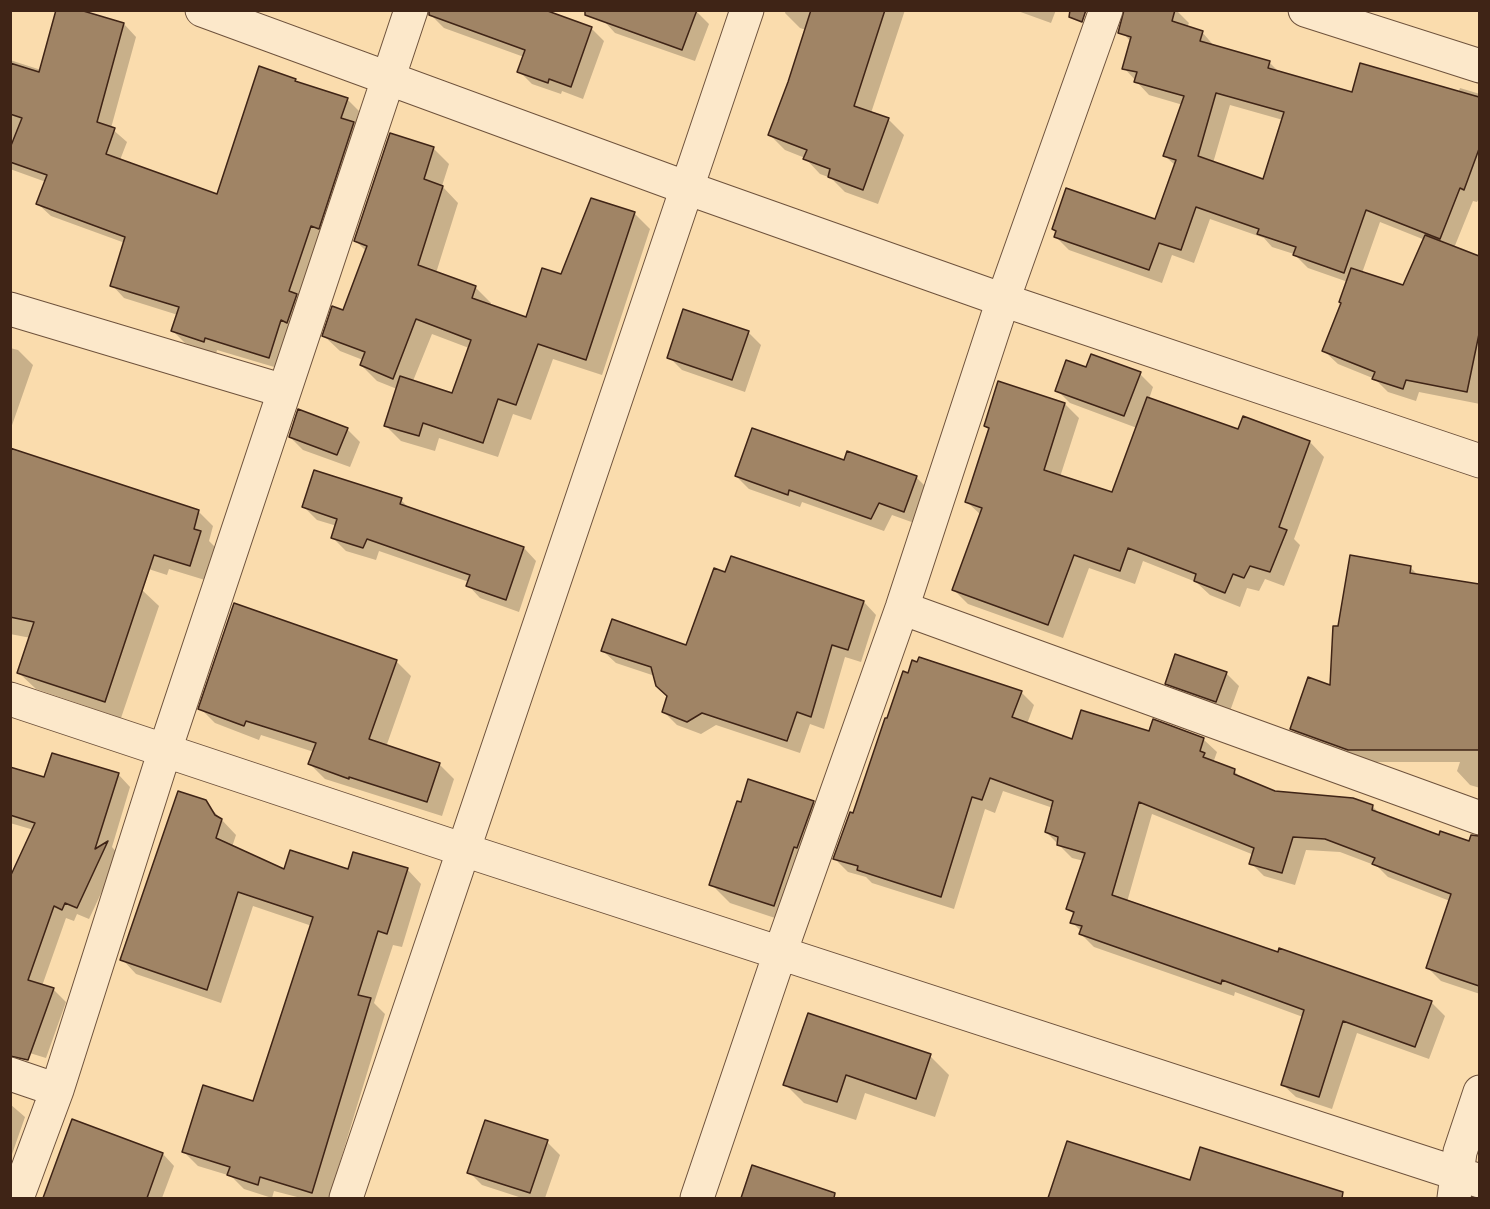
<!DOCTYPE html>
<style>
body{margin:0}
#map{position:relative;width:1490px;height:1209px;overflow:hidden;background:#fadcad;font-family:"IM FELL English",serif}
canvas{display:block}
.frame{position:absolute;inset:0;border:12px solid #3f2416;pointer-events:none}
</style>
<div id="map">
<canvas width="1490" height="1209"></canvas>
<div class="frame"></div>
</div>
<script>
const context = document.querySelector('canvas').getContext('2d');
context.lineJoin = 'round';
function fill(path, color) {
  context.fillStyle = color;
  context.fill(path, 'evenodd');
}
function strokePath(path, color, width, dash) {
  context.strokeStyle = color;
  context.lineWidth = width;
  context.lineCap = dash ? 'butt' : 'round';
  context.setLineDash(dash || []);
  context.stroke(path);
}
const shadow = new Path2D(`
 M 786,10 L 905,10 L 871,113 L 888,119 L 904,135 L 878,204 L 845,192 L 831,178 L 820,174 L 805,158 L 785,150 L 770,135 L 806,30 L 800,28 L 785,13 Z
 M 1015,10 L 1056,10 L 1051,23 Z
 M 1129,10 L 1176,10 L 1189,23 L 1187,27 L 1202,32 L 1215,47 L 1269,62 L 1279,72 L 1353,94 L 1458,93 L 1460,88 L 1480,94 L 1480,196 L 1477,202 L 1473,201 L 1454,248 L 1480,258 L 1480,404 L 1419,392 L 1416,401 L 1388,392 L 1375,379 L 1338,364 L 1324,351 L 1343,304 L 1348,282 L 1308,268 L 1294,254 L 1272,247 L 1264,238 L 1210,219 L 1194,263 L 1172,255 L 1162,283 L 1069,250 L 1056,237 L 1057,233 L 1053,229 L 1156,221 L 1176,166 L 1165,156 L 1183,105 L 1149,95 L 1124,68 L 1131,42 L 1123,33 ZM 1230,105 L 1283,120 L 1264,181 L 1213,163 ZM 1380,222 L 1425,240 L 1403,287 L 1362,273 Z
 M 696,11 L 709,24 L 695,61 L 615,33 L 603,20 Z
 M 431,15 L 591,28 L 604,41 L 583,99 L 562,91 L 561,94 L 532,84 L 519,71 L 524,57 L 444,28 Z
 M 124,24 L 136,37 L 111,128 L 127,142 L 120,160 L 218,196 L 295,80 L 299,84 L 347,99 L 359,111 L 355,125 L 366,136 L 281,369 L 217,350 L 216,354 L 185,343 L 173,331 L 178,315 L 124,298 L 112,285 L 125,243 L 51,216 L 38,204 L 46,182 L 10,169 L 10,60 L 41,70 Z
 M 433,148 L 449,164 L 442,186 L 458,203 L 436,273 L 475,287 L 491,303 L 490,306 L 527,319 L 562,276 L 634,213 L 650,229 L 602,375 L 553,359 L 531,420 L 513,414 L 498,457 L 439,438 L 435,451 L 401,441 L 386,426 L 397,389 L 377,381 L 361,365 L 363,360 L 340,351 L 324,336 L 343,312 L 366,251 L 356,241 ZM 432,334 L 469,348 L 453,395 L 413,381 Z
 M 748,332 L 761,345 L 745,392 L 682,370 L 669,357 Z
 M 10,348 L 18,350 L 33,365 L 10,431 Z
 M 1087,369 L 1140,374 L 1153,387 L 1149,399 L 1239,431 L 1310,442 L 1324,457 L 1294,539 L 1300,545 L 1284,586 L 1265,579 L 1259,591 L 1247,588 L 1240,607 L 1210,595 L 1196,582 L 1143,561 L 1135,584 L 1089,568 L 1063,638 L 968,604 L 953,589 L 981,515 L 967,502 L 990,431 L 985,426 L 1065,404 L 1079,418 L 1060,477 L 1113,494 L 1137,428 L 1070,403 L 1057,390 Z
 M 347,429 L 360,442 L 350,467 L 303,450 L 290,437 Z
 M 845,462 L 916,477 L 929,490 L 917,524 L 892,515 L 884,531 L 802,502 L 800,507 L 749,489 L 736,476 Z
 M 401,500 L 410,509 L 524,548 L 536,561 L 519,612 L 480,598 L 468,585 L 469,582 L 379,551 L 376,560 L 346,551 L 333,538 L 337,526 L 317,520 L 304,507 Z
 M 198,511 L 213,526 L 209,541 L 215,547 L 205,580 L 169,569 L 167,575 L 10,524 Z
 M 10,565 L 142,590 L 159,606 L 121,718 L 36,689 L 19,673 L 31,638 L 10,634 Z
 M 1410,567 L 1419,576 L 1472,584 L 1480,592 L 1480,788 L 1470,785 L 1457,771 L 1460,762 L 1362,762 L 1305,742 L 1292,729 L 1332,687 L 1339,627 Z
 M 864,602 L 876,615 L 861,662 L 845,657 L 824,729 L 810,724 L 800,753 L 716,725 L 701,734 L 677,725 L 664,712 L 669,697 L 655,676 L 616,663 L 603,651 L 687,647 Z
 M 396,661 L 411,676 L 386,747 L 439,764 L 454,779 L 442,816 L 325,779 L 310,764 L 314,752 L 261,735 L 259,740 L 215,723 L 200,708 Z
 M 1226,673 L 1239,686 L 1229,714 L 1180,696 L 1167,683 Z
 M 1021,692 L 1034,705 L 1027,724 L 1073,741 L 1150,733 L 1203,739 L 1217,752 L 1213,763 L 1234,771 L 1243,779 L 1275,792 L 1373,807 L 1381,815 L 1440,837 L 1476,845 L 1480,838 L 1480,994 L 1441,981 L 1428,968 L 1450,901 L 1388,877 L 1377,866 L 1340,852 L 1306,850 L 1295,885 L 1264,876 L 1251,863 L 1254,855 L 1152,814 L 1127,902 L 1279,954 L 1431,1002 L 1445,1016 L 1429,1059 L 1357,1033 L 1332,1109 L 1296,1097 L 1282,1084 L 1303,1017 L 1235,992 L 1234,996 L 1094,947 L 1081,934 L 1082,932 L 1072,922 L 1074,915 L 1068,908 L 1084,861 L 1072,858 L 1046,832 L 1053,808 L 1003,791 L 995,813 L 985,809 L 954,909 L 872,883 L 866,877 L 848,872 L 835,859 L 854,815 Z
 M 10,768 L 45,779 L 118,774 L 130,787 L 112,847 L 119,855 L 89,919 L 77,914 L 74,921 L 66,918 L 42,986 L 54,990 L 66,1002 L 46,1058 L 10,1047 L 34,830 L 10,823 Z
 M 205,802 L 236,835 L 232,847 L 285,871 L 407,869 L 421,884 L 402,947 L 393,945 L 374,1003 L 385,1014 L 329,1198 L 301,1198 L 274,1191 L 272,1198 L 244,1189 L 231,1176 L 198,1166 L 184,1152 L 254,1102 L 312,926 L 253,906 L 221,1003 L 136,974 L 122,959 Z
 M 813,802 L 832,821 L 793,924 L 730,903 L 711,884 Z
 M 930,1056 L 949,1075 L 935,1117 L 865,1093 L 856,1120 L 804,1103 L 785,1084 Z
 M 10,1104 L 25,1117 L 10,1160 Z
 M 73,1121 L 163,1154 L 174,1166 L 162,1198 L 45,1198 Z
 M 547,1142 L 560,1155 L 545,1198 L 522,1198 L 482,1185 L 469,1172 Z
 M 1068,1143 L 1191,1182 L 1327,1196 L 1335,1198 L 1050,1198 Z
 M 753,1167 L 827,1192 L 833,1198 L 742,1198 Z`);
const building = new Path2D(`
 M 56,10 L 80,10 L 124,23 L 97,122 L 115,128 L 106,154 L 217,194 L 259,66 L 296,79 L 295,81 L 348,98 L 341,118 L 354,122 L 319,229 L 311,226 L 289,291 L 297,294 L 287,323 L 281,320 L 269,358 L 205,338 L 204,342 L 171,331 L 179,307 L 110,286 L 125,237 L 36,204 L 47,175 L 10,162 L 10,148 L 22,118 L 10,114 L 10,63 L 39,72 Z
 M 429,10 L 545,10 L 592,27 L 571,87 L 549,79 L 548,83 L 517,72 L 525,50 L 429,15 Z
 M 585,10 L 697,10 L 682,50 L 585,15 Z
 M 811,10 L 885,10 L 854,106 L 889,118 L 863,190 L 828,177 L 830,169 L 803,159 L 807,150 L 768,135 L 788,82 Z
 M 1070,10 L 1086,10 L 1082,22 L 1069,17 Z
 M 1124,10 L 1175,10 L 1172,21 L 1203,31 L 1200,41 L 1270,61 L 1268,68 L 1352,92 L 1360,63 L 1479,97 L 1479,149 L 1464,190 L 1460,188 L 1440,239 L 1366,210 L 1344,273 L 1293,255 L 1296,247 L 1257,234 L 1259,229 L 1196,207 L 1181,250 L 1159,243 L 1149,270 L 1054,237 L 1056,231 L 1052,229 L 1066,188 L 1155,219 L 1176,160 L 1163,156 L 1184,96 L 1134,82 L 1137,72 L 1122,69 L 1131,37 L 1118,33 ZM 1216,93 L 1284,112 L 1263,179 L 1198,156 Z
 M 390,133 L 434,147 L 424,179 L 443,186 L 418,265 L 476,286 L 472,298 L 526,317 L 542,268 L 561,274 L 591,198 L 635,212 L 586,360 L 538,344 L 516,405 L 498,399 L 483,443 L 423,423 L 419,436 L 384,426 L 400,376 L 452,393 L 471,340 L 416,319 L 393,379 L 360,365 L 365,352 L 322,336 L 332,306 L 343,310 L 367,246 L 354,241 Z
 M 1425,235 L 1479,256 L 1479,334 L 1467,392 L 1406,380 L 1403,389 L 1372,379 L 1375,372 L 1322,351 L 1341,303 L 1339,302 L 1351,268 L 1403,285 Z
 M 683,309 L 749,331 L 732,380 L 667,358 Z
 M 1091,354 L 1141,372 L 1124,416 L 1055,391 L 1066,360 L 1086,367 Z
 M 998,381 L 1065,403 L 1044,470 L 1112,492 L 1147,397 L 1238,429 L 1243,416 L 1310,441 L 1279,527 L 1287,530 L 1270,572 L 1250,566 L 1244,578 L 1233,574 L 1225,593 L 1194,581 L 1196,574 L 1128,548 L 1120,571 L 1074,555 L 1048,625 L 952,590 L 982,508 L 965,502 L 989,428 L 984,426 Z
 M 298,409 L 348,428 L 337,455 L 289,437 Z
 M 752,428 L 844,460 L 847,451 L 917,476 L 904,512 L 879,503 L 871,519 L 789,490 L 788,495 L 735,476 Z
 M 10,448 L 199,510 L 194,529 L 201,531 L 190,566 L 154,555 L 105,702 L 17,673 L 34,622 L 10,617 Z
 M 314,470 L 402,498 L 400,504 L 524,547 L 506,600 L 466,586 L 470,575 L 367,539 L 363,548 L 331,538 L 337,519 L 302,507 Z
 M 1350,555 L 1411,566 L 1410,573 L 1479,584 L 1479,750 L 1348,750 L 1290,729 L 1308,677 L 1330,685 L 1333,626 L 1338,626 Z
 M 731,556 L 864,601 L 848,650 L 832,645 L 811,717 L 797,712 L 787,741 L 702,713 L 687,722 L 662,712 L 667,696 L 656,686 L 651,667 L 601,651 L 612,619 L 686,645 L 714,568 L 725,572 Z
 M 234,603 L 397,660 L 369,739 L 440,763 L 427,802 L 349,777 L 349,779 L 308,764 L 316,743 L 246,721 L 244,726 L 198,709 Z
 M 1175,654 L 1227,672 L 1216,702 L 1165,684 Z
 M 919,657 L 1022,691 L 1012,717 L 1072,739 L 1081,710 L 1149,731 L 1153,719 L 1204,738 L 1200,751 L 1205,753 L 1203,757 L 1235,769 L 1234,774 L 1275,791 L 1353,798 L 1373,805 L 1372,810 L 1439,835 L 1440,831 L 1469,841 L 1471,835 L 1479,836 L 1479,986 L 1426,968 L 1451,894 L 1372,864 L 1375,858 L 1325,839 L 1293,837 L 1282,873 L 1249,864 L 1254,848 L 1139,802 L 1112,895 L 1278,952 L 1279,948 L 1432,1001 L 1415,1047 L 1343,1021 L 1319,1097 L 1281,1085 L 1304,1010 L 1222,980 L 1221,984 L 1079,934 L 1082,926 L 1070,923 L 1074,912 L 1066,909 L 1085,853 L 1057,845 L 1058,837 L 1045,832 L 1053,801 L 990,778 L 982,800 L 972,797 L 941,897 L 857,870 L 858,866 L 833,859 L 850,812 L 853,813 L 885,718 L 887,718 L 903,671 L 908,673 L 912,660 L 917,662 Z
 M 52,753 L 119,773 L 95,849 L 108,841 L 77,908 L 65,903 L 62,910 L 54,906 L 28,980 L 54,988 L 28,1060 L 10,1056 L 10,877 L 35,823 L 10,815 L 10,767 L 44,777 Z
 M 748,779 L 814,801 L 797,848 L 794,847 L 774,906 L 709,885 L 737,801 L 741,802 Z
 M 178,791 L 206,800 L 215,815 L 222,819 L 216,838 L 284,869 L 290,850 L 348,869 L 353,852 L 408,868 L 387,934 L 378,931 L 358,995 L 371,998 L 312,1193 L 260,1177 L 258,1185 L 227,1175 L 230,1167 L 182,1152 L 203,1085 L 253,1101 L 313,917 L 238,892 L 207,990 L 120,960 Z
 M 808,1013 L 931,1054 L 916,1099 L 846,1075 L 837,1102 L 783,1085 Z
 M 72,1119 L 163,1153 L 147,1198 L 43,1198 Z
 M 485,1120 L 548,1140 L 530,1193 L 467,1173 Z
 M 1067,1141 L 1190,1180 L 1200,1147 L 1343,1192 L 1342,1198 L 1048,1198 Z
 M 752,1165 L 835,1193 L 834,1198 L 741,1198 Z`);
const minor = new Path2D(`
 M 202,10 L 687,188 L 1003,300 L 1480,461
 M 1305,10 L 1480,66
 M 10,309 L 284,391
 M 902,608 L 1480,818
 M 10,699 L 464,850 L 1480,1181
 M 10,1074 L 57,1090
 M 17,1198 L 57,1090 L 165,750 L 411,10
 M 346,1198 L 747,10
 M 697,1198 L 780,953 L 902,608 L 1003,300 L 1106,10
 M 1454,1198 L 1460,1152 L 1480,1092`);
fill(shadow, '#0003');
fill(building, '#a08465');
strokePath(building, '#3f2416', 1.5);
strokePath(minor, '#6e523c', 35);
strokePath(minor, '#fce8ca', 33);
</script>
